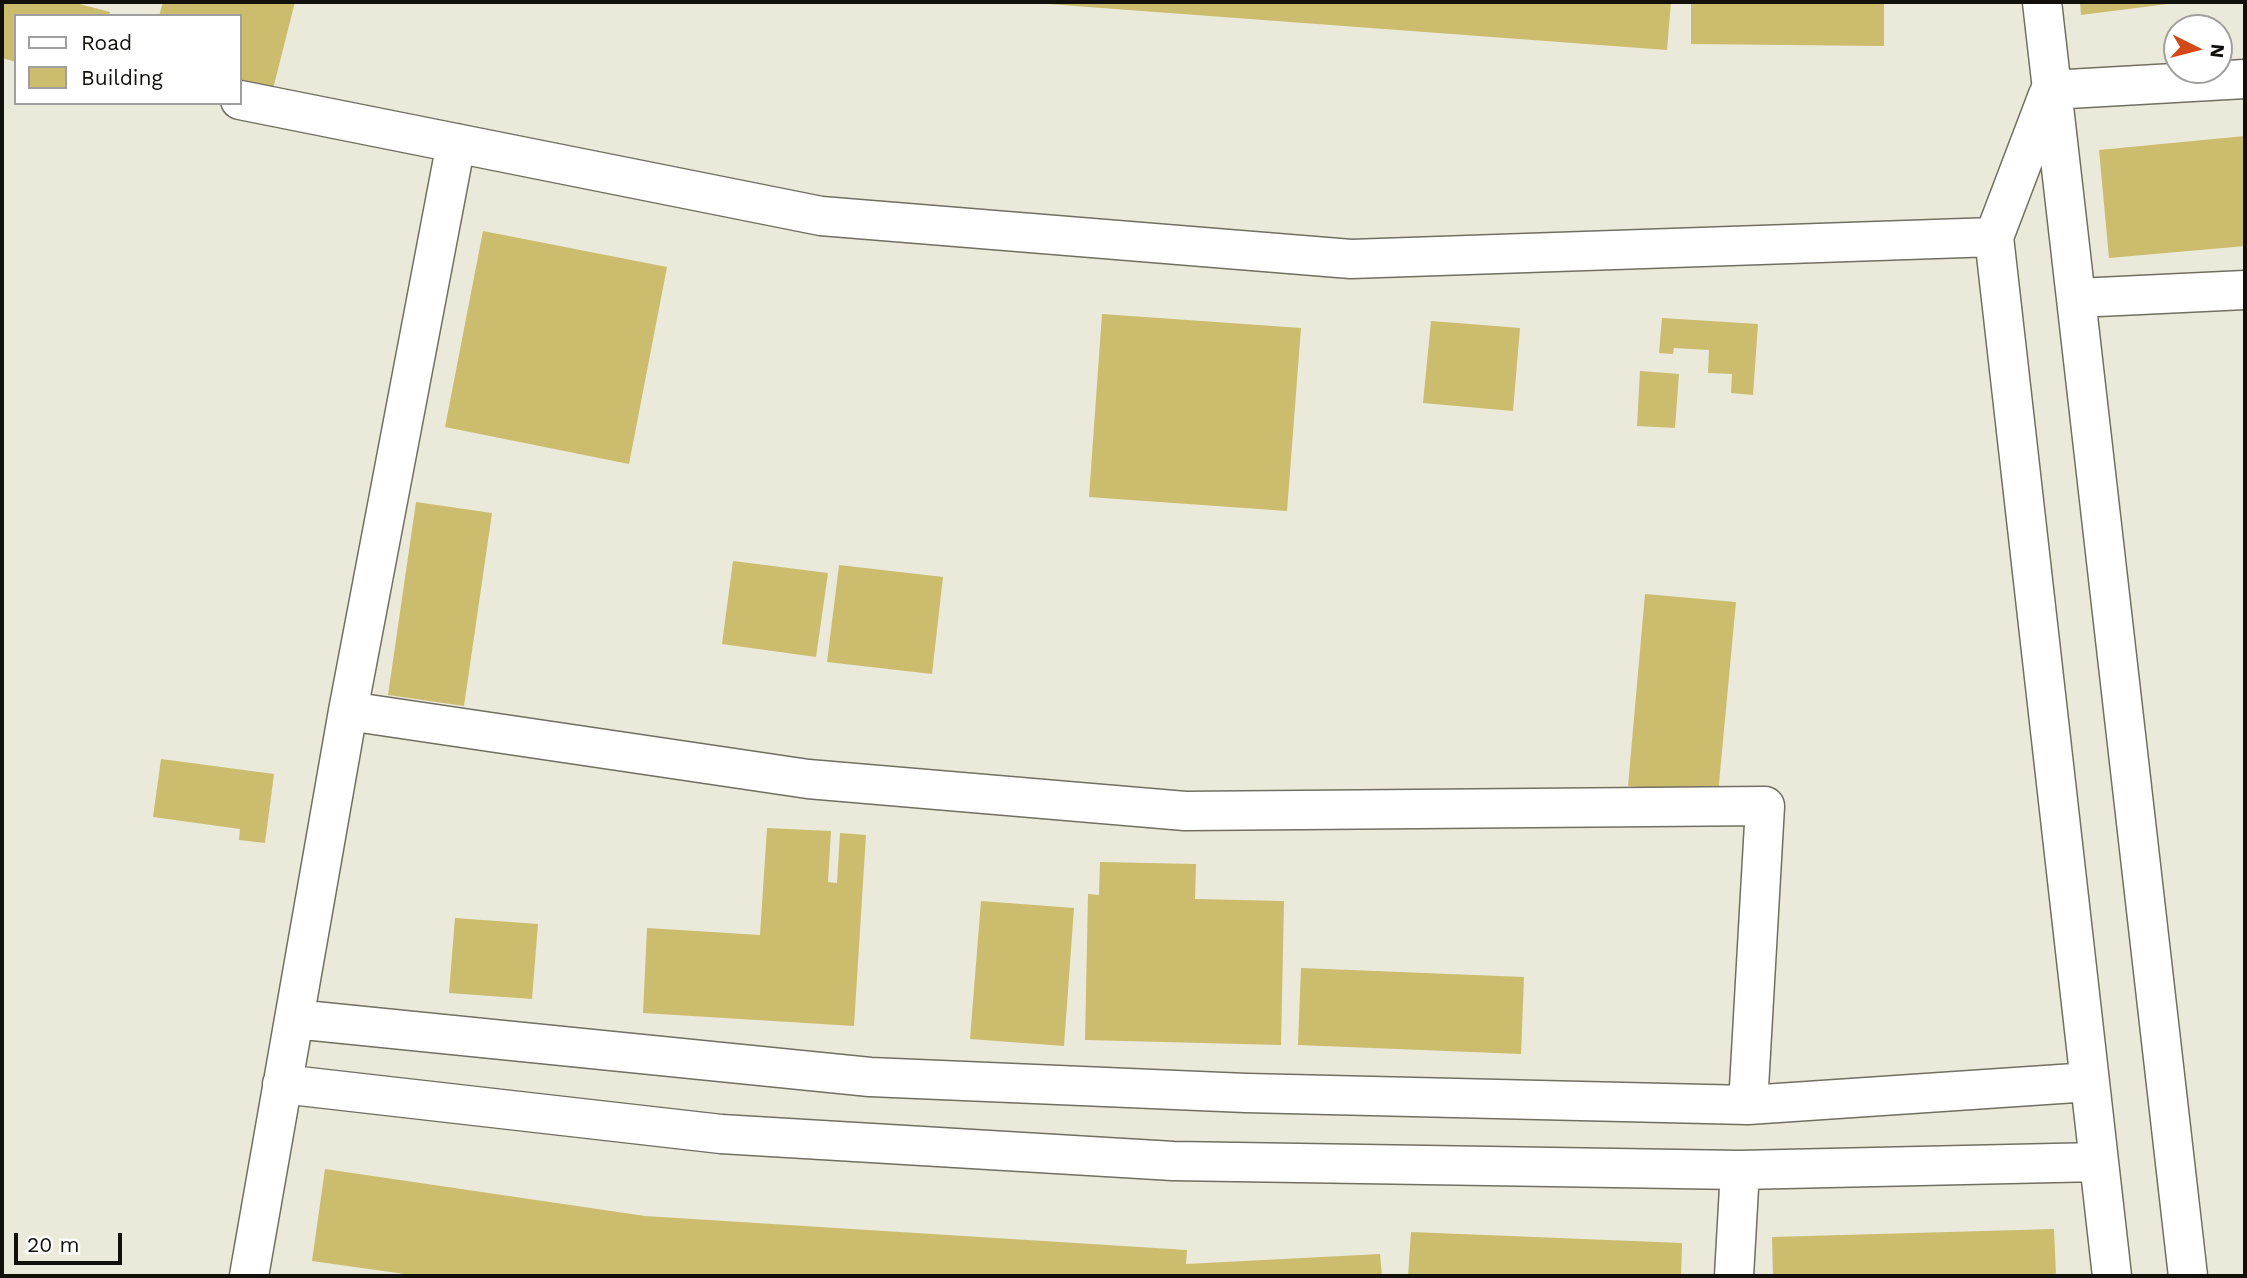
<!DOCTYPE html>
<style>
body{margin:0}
#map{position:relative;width:2247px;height:1278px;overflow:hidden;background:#ebe9d9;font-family:"Work Sans",sans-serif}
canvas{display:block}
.frame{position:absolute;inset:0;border:4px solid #11100b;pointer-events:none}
.legend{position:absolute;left:14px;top:14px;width:228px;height:91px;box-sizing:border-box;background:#fff;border:2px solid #a09f9d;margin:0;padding:9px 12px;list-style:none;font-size:21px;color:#11100b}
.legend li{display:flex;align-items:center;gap:14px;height:35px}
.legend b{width:35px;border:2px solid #a09f9d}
.north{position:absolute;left:2163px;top:14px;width:70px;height:70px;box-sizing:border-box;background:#fff;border:2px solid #a09f9d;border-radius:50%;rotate:96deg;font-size:19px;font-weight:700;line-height:28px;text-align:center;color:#11100b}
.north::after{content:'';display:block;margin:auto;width:24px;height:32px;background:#d24a18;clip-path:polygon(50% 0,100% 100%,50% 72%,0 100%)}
.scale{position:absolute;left:14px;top:1233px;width:108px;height:32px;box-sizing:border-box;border:4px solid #11100b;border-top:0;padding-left:9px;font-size:21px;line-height:24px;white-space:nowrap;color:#11100b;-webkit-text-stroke:5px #fff;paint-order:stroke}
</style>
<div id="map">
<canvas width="2247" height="1278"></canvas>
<div class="frame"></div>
<ul class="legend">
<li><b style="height:9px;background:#fff"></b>Road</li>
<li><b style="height:19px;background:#cbbd6d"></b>Building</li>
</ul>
<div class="north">N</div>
<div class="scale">20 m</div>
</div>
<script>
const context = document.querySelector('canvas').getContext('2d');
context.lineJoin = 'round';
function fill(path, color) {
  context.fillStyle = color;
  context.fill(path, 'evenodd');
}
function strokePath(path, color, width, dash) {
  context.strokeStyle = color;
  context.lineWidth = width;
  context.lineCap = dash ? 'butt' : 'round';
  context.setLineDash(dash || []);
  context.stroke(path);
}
const building = new Path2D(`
 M 2,2 L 72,2 L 110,12 L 109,16 L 16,16 L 16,62 L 2,58 Z
 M 163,2 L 295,2 L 273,89 L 240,81 L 240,16 L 159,16 Z
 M 1048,2 L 1671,2 L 1667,50 L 1048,4 Z
 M 1691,2 L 1884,2 L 1884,46 L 1691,44 Z
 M 2080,2 L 2176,2 L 2176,3 L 2081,15 Z
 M 2245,136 L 2245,246 L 2109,258 L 2099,150 Z
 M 483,231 L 667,267 L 629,464 L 445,427 Z
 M 1102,314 L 1301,328 L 1287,511 L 1089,497 Z
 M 1662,318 L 1758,324 L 1753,395 L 1731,393 L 1732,374 L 1708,373 L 1709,350 L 1674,348 L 1673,354 L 1659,353 Z
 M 1431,321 L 1520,328 L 1513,411 L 1423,403 Z
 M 1640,371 L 1679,374 L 1675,428 L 1637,426 Z
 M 416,502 L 492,513 L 464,706 L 388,695 Z
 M 733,561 L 828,573 L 816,657 L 722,644 Z
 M 839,565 L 943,577 L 932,674 L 827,662 Z
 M 1645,594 L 1736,602 L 1718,794 L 1628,786 Z
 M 161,759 L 274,774 L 265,843 L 239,840 L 240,829 L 153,817 Z
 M 767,828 L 831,831 L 828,882 L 837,883 L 840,833 L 866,835 L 854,1026 L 643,1013 L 647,928 L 760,935 Z
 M 1100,862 L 1196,864 L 1195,899 L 1284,901 L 1281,1045 L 1085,1040 L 1088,894 L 1099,895 Z
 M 981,901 L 1074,908 L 1064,1046 L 970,1039 Z
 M 455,918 L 538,924 L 532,999 L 449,993 Z
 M 1301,968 L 1524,977 L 1521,1054 L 1298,1045 Z
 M 325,1169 L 645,1216 L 1187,1250 L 1186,1264 L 1380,1254 L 1382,1276 L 419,1276 L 312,1261 Z
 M 2054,1229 L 2056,1276 L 1773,1276 L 1772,1237 Z
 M 1411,1232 L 1682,1243 L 1681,1276 L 1408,1276 Z`);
const minor = new Path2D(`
 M 2042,2 L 2188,1276
 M 2050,90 L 2245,79
 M 2048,95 L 1994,237 L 2112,1276
 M 240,100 L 821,216 L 1351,259 L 1994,237
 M 2077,298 L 2245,290
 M 348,711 L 808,779 L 1185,811 L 1765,806 L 1748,1105
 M 294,1019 L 870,1077 L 1246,1093 L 1748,1105 L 2090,1082
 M 282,1084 L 721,1134 L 1173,1161 L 1740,1170 L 2099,1162
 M 249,1276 L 348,711 L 456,143
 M 1734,1276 L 1740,1170`);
fill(building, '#cbbd6d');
strokePath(minor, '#716f61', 41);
strokePath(minor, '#fff', 38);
</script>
